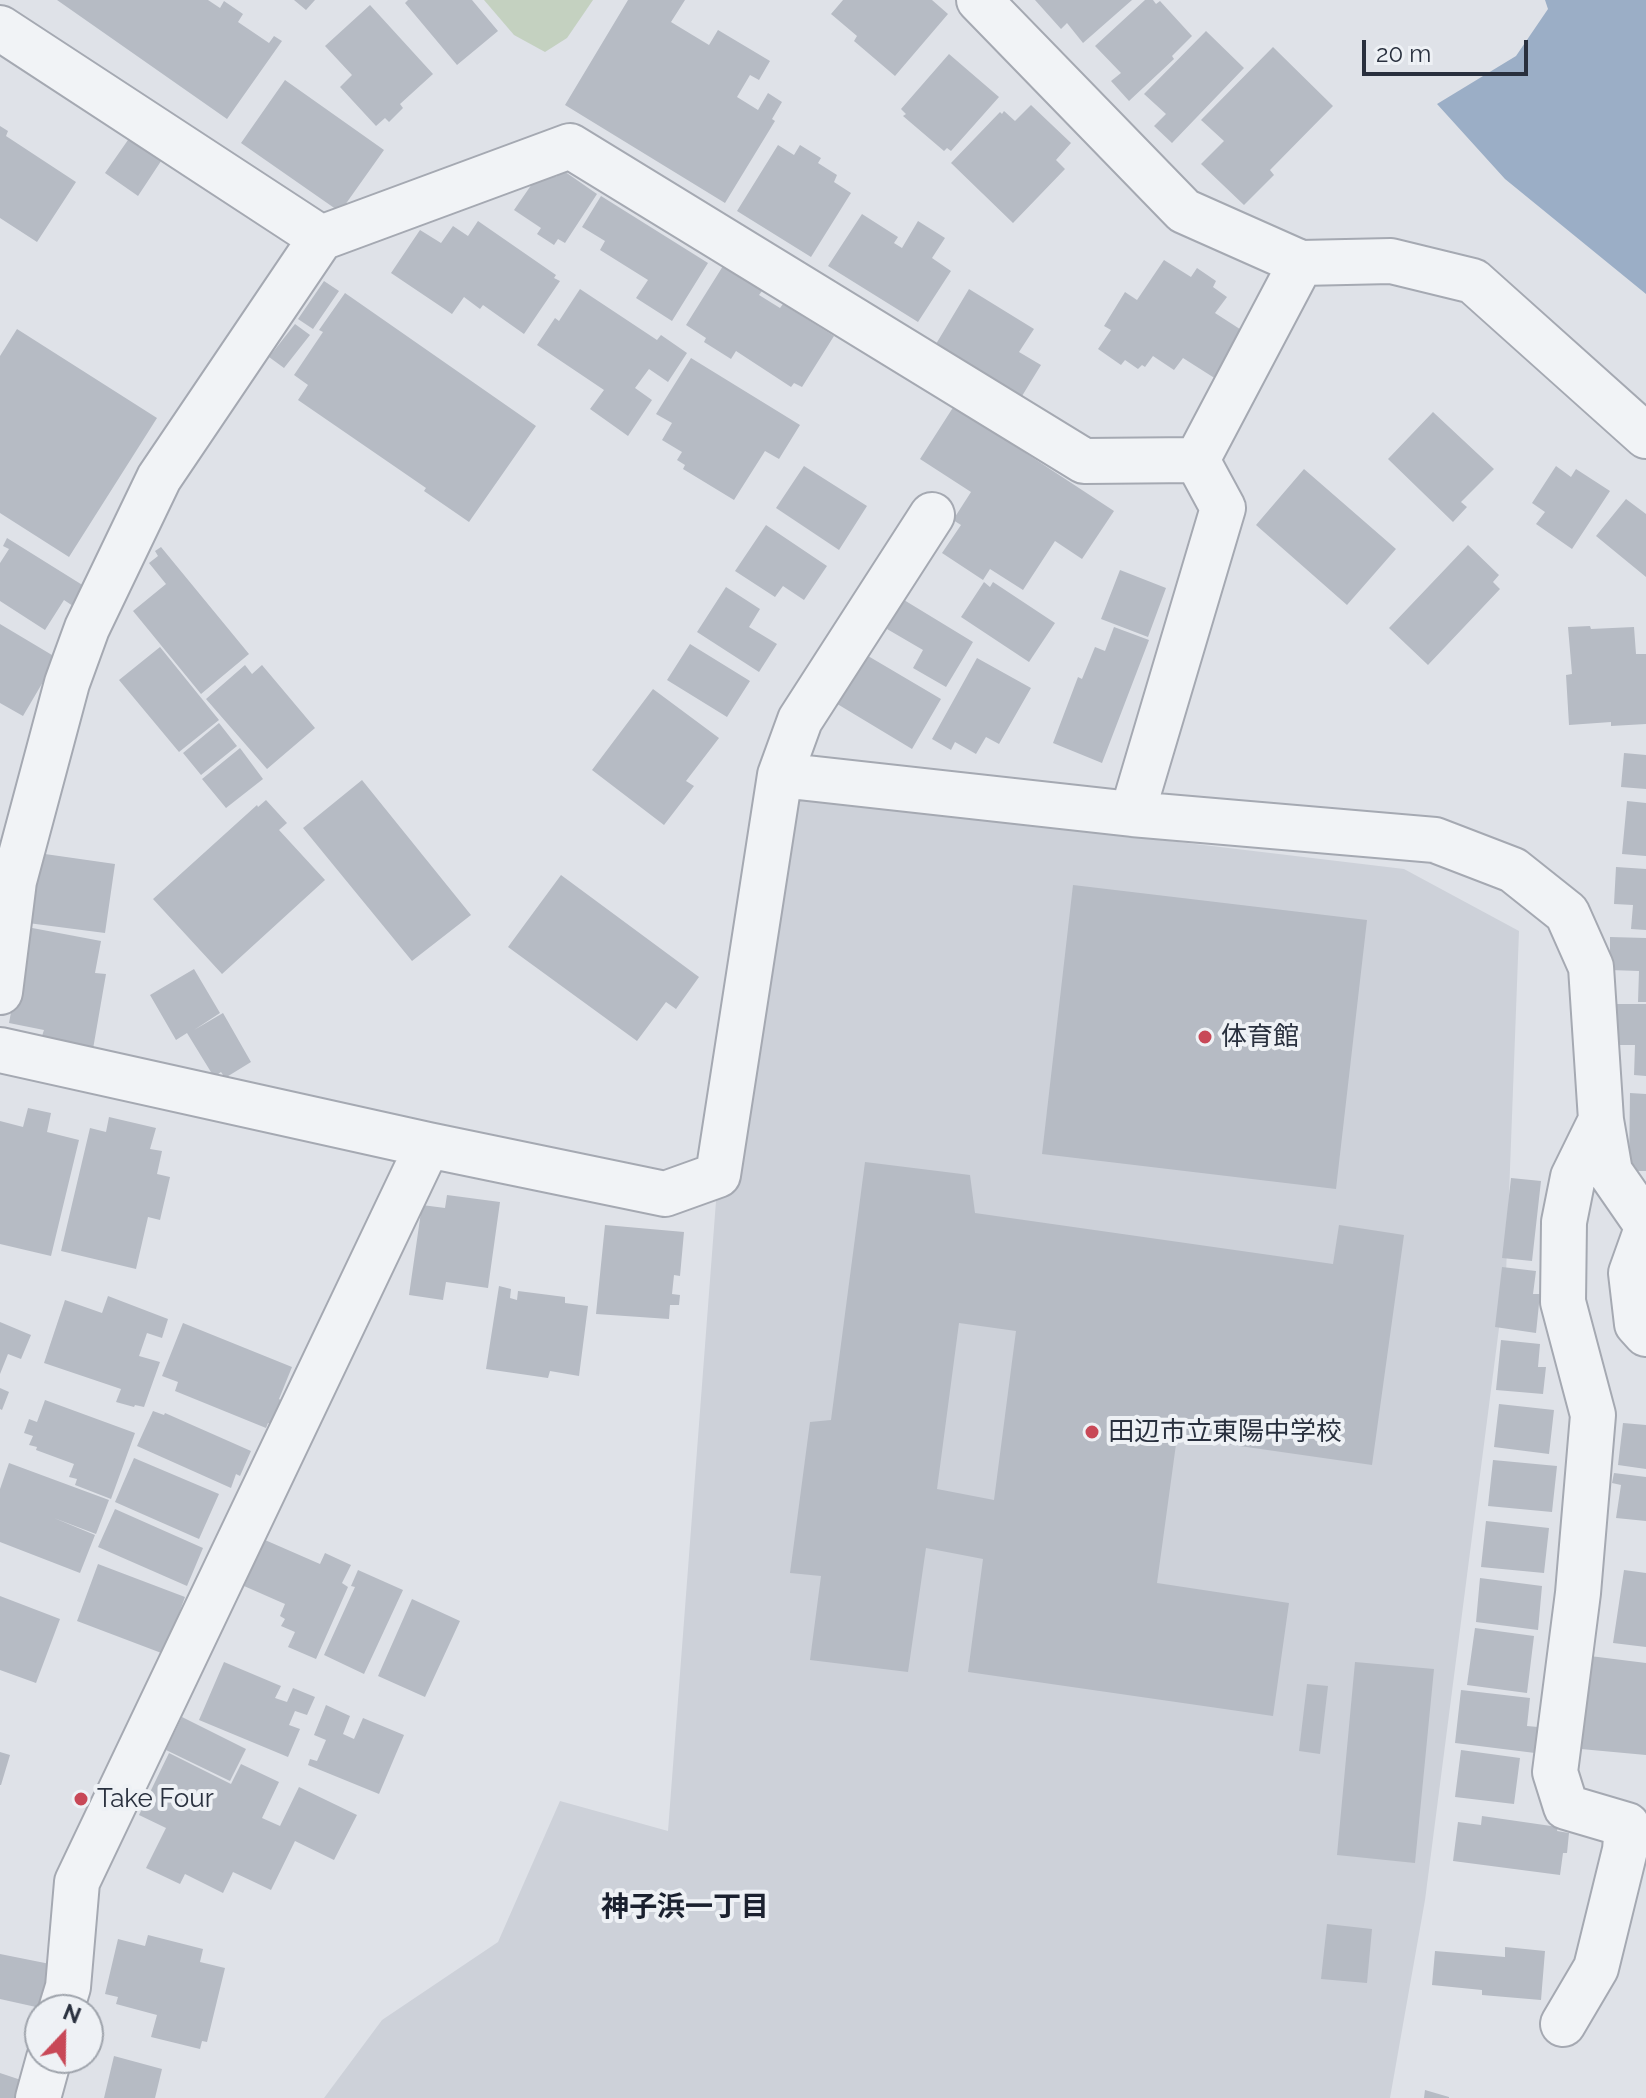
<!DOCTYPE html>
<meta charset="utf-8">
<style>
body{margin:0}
#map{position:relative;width:1646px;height:2098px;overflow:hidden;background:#dfe2e8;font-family:Raleway,sans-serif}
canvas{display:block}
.north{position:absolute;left:24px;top:1994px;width:80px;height:80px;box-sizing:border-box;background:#eef1f5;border:2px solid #9fa4ac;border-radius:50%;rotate:22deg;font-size:22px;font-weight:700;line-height:32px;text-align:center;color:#29303e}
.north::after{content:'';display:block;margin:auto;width:28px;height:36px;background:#c84857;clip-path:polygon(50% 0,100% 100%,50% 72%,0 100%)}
.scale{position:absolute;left:1362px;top:40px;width:166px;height:36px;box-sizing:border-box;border:4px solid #29303e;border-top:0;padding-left:10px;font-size:24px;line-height:28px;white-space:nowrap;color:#29303e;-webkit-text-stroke:6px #eef1f5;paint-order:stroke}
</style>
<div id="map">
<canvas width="1646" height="2098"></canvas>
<div class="north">N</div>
<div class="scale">20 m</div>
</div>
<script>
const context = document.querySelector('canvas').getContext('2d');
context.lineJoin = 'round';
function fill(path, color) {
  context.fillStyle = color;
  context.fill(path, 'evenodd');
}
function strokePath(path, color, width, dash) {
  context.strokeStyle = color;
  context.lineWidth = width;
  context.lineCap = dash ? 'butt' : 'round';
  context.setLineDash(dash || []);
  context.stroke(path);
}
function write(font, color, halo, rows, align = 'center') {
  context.font = font + ' Raleway,"Noto Sans JP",sans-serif';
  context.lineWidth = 8;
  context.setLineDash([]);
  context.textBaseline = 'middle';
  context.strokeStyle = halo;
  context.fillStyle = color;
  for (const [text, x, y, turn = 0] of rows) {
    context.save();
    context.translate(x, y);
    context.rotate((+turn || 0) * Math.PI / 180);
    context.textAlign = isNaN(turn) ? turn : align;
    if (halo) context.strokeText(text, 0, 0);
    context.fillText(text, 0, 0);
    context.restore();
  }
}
const built = new Path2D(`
 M 780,775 L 1103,833 L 1404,869 L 1519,931 L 1506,1274 L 1425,1900 L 1390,2098 L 324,2098 L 382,2020 L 498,1942 L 560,1801 L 668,1831 L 718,1175 Z`);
const green = new Path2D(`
 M 484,0 L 593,0 L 567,38 L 545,52 L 514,35 Z`);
const water = new Path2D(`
 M 1545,0 L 1646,0 L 1646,294 L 1505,179 L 1437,104 L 1516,56 L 1548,9 Z`);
const building = new Path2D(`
 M 57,0 L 208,0 L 220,8 L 224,1 L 243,14 L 238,22 L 269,43 L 274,36 L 282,41 L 227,119 Z
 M 294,0 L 315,0 L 306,10 Z
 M 408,0 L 472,0 L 498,31 L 457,65 L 405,3 Z
 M 628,0 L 685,0 L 671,22 L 709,45 L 718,30 L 770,61 L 759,80 L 750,75 L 737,97 L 758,110 L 768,93 L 782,102 L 772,119 L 775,121 L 725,203 L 565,105 Z
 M 843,0 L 932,0 L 948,14 L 895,76 L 854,41 L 857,36 L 831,14 Z
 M 1035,0 L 1132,0 L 1083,43 L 1067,23 L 1061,29 Z
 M 1145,0 L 1153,0 L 1156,4 L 1160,1 L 1192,36 L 1172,56 L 1174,59 L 1129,101 L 1111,81 L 1121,73 L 1095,46 Z
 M 370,5 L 433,74 L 400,104 L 403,108 L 389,122 L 385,118 L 376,126 L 340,87 L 352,75 L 325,46 Z
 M 1206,31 L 1244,68 L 1172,143 L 1154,126 L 1166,114 L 1144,94 Z
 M 1273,47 L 1333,106 L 1270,170 L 1274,175 L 1244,205 L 1201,164 L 1224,141 L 1201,120 Z
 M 949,54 L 999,97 L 951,151 L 947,148 L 944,151 L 903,116 L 906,114 L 901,109 Z
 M 285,80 L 384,150 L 340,212 L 241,143 Z
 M 1031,105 L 1071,143 L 1056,160 L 1065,169 L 1013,223 L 951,163 L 1000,112 L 1002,114 L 1004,111 L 1015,121 Z
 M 0,126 L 8,131 L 6,136 L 76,182 L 37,242 L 0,218 Z
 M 137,127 L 169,149 L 138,196 L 105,173 Z
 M 778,145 L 794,155 L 800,145 L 821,158 L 818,163 L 837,175 L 834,182 L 851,193 L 811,257 L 737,211 Z
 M 543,168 L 556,177 L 561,169 L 597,194 L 565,243 L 558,239 L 554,245 L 537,234 L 541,228 L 514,210 Z
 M 601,196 L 708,263 L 672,321 L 636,298 L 648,280 L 600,250 L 605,241 L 582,227 Z
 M 862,214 L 898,237 L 894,243 L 902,248 L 918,221 L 945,238 L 932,258 L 951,271 L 918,322 L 828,266 Z
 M 478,221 L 556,275 L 554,278 L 560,281 L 524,334 L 483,305 L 480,309 L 464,297 L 452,314 L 391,273 L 420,230 L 441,243 L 453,226 L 468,236 Z
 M 1164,260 L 1191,277 L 1197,268 L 1216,281 L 1213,287 L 1227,297 L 1215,313 L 1246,333 L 1216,379 L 1183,358 L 1174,370 L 1153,356 L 1145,367 L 1142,365 L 1138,369 L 1125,360 L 1121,365 L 1098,349 L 1111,330 L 1104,326 L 1125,292 L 1137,300 Z
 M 723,266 L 762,291 L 759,295 L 780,308 L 783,304 L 834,336 L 802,387 L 794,383 L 791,387 L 736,351 L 731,359 L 704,342 L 706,338 L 686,325 Z
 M 324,281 L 339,291 L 313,329 L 298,319 Z
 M 580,289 L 657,340 L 661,335 L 687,353 L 668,382 L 649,369 L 635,388 L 652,400 L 628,436 L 590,409 L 604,390 L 537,345 L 555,318 L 559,321 Z
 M 969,289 L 1034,329 L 1019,352 L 1041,365 L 1022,396 L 936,344 Z
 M 345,293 L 536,426 L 469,522 L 424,491 L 426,488 L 298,400 L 308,385 L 294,375 L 323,332 L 319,330 Z
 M 295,324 L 310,335 L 284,368 L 269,357 Z
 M 17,329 L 157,418 L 69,557 L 0,513 L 0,356 Z
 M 691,358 L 800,425 L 779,459 L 765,451 L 734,500 L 683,469 L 685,465 L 677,460 L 682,452 L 662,440 L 672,423 L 656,414 Z
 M 954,406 L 1114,511 L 1082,559 L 1055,541 L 1023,590 L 990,569 L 983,580 L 942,553 L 961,525 L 953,520 L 971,492 L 920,459 Z
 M 1433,412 L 1494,469 L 1461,502 L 1467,507 L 1453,522 L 1388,459 Z
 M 804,466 L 867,506 L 839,550 L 776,508 Z
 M 1556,466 L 1571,477 L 1576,469 L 1610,491 L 1572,549 L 1536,524 L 1545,512 L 1532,503 Z
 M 1304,469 L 1396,549 L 1347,605 L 1256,525 Z
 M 1626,499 L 1646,514 L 1646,577 L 1596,536 Z
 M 766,525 L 827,566 L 804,600 L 783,586 L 775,597 L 735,571 Z
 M 7,538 L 92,591 L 79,610 L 64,600 L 45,630 L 0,601 L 0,563 L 9,549 L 3,546 Z
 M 1468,545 L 1499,575 L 1493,582 L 1500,589 L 1428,665 L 1389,628 Z
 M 161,547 L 249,654 L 201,694 L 133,611 L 166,584 L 149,563 L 158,556 L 155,551 Z
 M 1120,570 L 1166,588 L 1148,637 L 1101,619 Z
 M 984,582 L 990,587 L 993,582 L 1055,623 L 1029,662 L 961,617 Z
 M 726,587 L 760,609 L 749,627 L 777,644 L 759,672 L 697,632 Z
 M 904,600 L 973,642 L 946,687 L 913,668 L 923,650 L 887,629 Z
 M 0,624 L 57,658 L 23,716 L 0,703 Z
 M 1590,626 L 1591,629 L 1634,627 L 1636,654 L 1646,654 L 1646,724 L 1611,726 L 1611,722 L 1569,725 L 1566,675 L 1572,674 L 1568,627 Z
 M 1114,627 L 1149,640 L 1102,763 L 1053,743 L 1078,677 L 1082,679 L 1095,647 L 1105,651 Z
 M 690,644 L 750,681 L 727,717 L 667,680 Z
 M 160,647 L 219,720 L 179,752 L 119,680 Z
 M 863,653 L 941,699 L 912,749 L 834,702 Z
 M 977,658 L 1031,688 L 999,744 L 986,737 L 976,754 L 955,742 L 951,750 L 932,739 Z
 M 245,665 L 252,674 L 262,665 L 315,728 L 267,769 L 206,699 Z
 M 653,689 L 719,738 L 686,781 L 694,786 L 664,825 L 592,770 Z
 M 219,723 L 237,746 L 201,775 L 183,753 Z
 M 240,748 L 263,779 L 226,808 L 202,779 Z
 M 1624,753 L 1646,755 L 1646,789 L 1621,787 Z
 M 362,780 L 471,915 L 412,961 L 303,828 Z
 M 266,800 L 287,823 L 279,830 L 325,880 L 222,974 L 153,899 L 257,805 L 258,807 Z
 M 1627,801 L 1646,803 L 1646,856 L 1622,854 Z
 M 38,853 L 115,864 L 105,933 L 28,923 Z
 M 1616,867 L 1646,869 L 1646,930 L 1631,929 L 1633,905 L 1614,904 Z
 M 561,875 L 699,977 L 676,1009 L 666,1002 L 637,1041 L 508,947 Z
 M 1073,885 L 1367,920 L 1336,1189 L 1042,1154 Z
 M 27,927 L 101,941 L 95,973 L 106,974 L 93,1049 L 41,1039 L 44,1030 L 9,1023 Z
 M 1610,937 L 1646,938 L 1646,1002 L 1638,1002 L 1639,971 L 1610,970 Z
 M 194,969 L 220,1013 L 194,1030 L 223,1013 L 251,1062 L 225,1078 L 221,1072 L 214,1077 L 187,1033 L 176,1040 L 150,995 Z
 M 1611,1004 L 1646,1004 L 1646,1076 L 1634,1075 L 1635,1045 L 1610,1045 Z
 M 1630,1093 L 1646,1094 L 1646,1171 L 1636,1171 L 1635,1166 L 1629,1166 Z
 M 28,1108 L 51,1113 L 47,1132 L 79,1140 L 51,1256 L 0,1244 L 0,1121 L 23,1127 Z
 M 109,1117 L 156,1128 L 150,1149 L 162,1151 L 157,1174 L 170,1177 L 160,1220 L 148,1217 L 136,1269 L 61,1251 L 90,1128 L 106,1132 Z
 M 865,1162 L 970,1175 L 975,1213 L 1333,1264 L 1339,1225 L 1404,1235 L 1372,1465 L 1177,1437 L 1157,1583 L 1289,1603 L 1273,1716 L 968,1672 L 983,1559 L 926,1548 L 908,1672 L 810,1660 L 821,1576 L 790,1573 L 810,1422 L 831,1420 ZM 959,1323 L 1016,1331 L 994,1500 L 937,1489 Z
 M 1511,1178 L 1541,1181 L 1532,1261 L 1502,1258 Z
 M 447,1195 L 500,1202 L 488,1288 L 446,1282 L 443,1300 L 409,1295 L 422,1205 L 445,1208 Z
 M 605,1225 L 684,1232 L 680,1276 L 674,1275 L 672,1294 L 680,1295 L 679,1305 L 670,1305 L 669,1319 L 596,1314 Z
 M 1502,1267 L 1536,1271 L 1533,1294 L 1540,1294 L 1536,1333 L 1495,1327 Z
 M 499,1286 L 511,1289 L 510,1298 L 517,1300 L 518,1291 L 565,1297 L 565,1303 L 588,1306 L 579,1376 L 550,1371 L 548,1378 L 486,1369 Z
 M 108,1296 L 168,1319 L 162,1338 L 147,1333 L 139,1356 L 160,1362 L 144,1407 L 135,1405 L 134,1407 L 116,1402 L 121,1389 L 44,1363 L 65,1300 L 102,1313 Z
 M 0,1322 L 31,1335 L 21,1359 L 8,1354 L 0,1374 Z
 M 183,1323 L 292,1367 L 279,1399 L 283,1401 L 273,1425 L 268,1423 L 266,1428 L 175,1391 L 178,1382 L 162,1376 Z
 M 1501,1340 L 1540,1344 L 1538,1367 L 1546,1367 L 1543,1394 L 1496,1390 Z
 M 0,1388 L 9,1392 L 2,1410 L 0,1409 Z
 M 45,1400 L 135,1433 L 111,1499 L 75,1485 L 77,1479 L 69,1477 L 74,1464 L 36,1450 L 37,1447 L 29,1445 L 33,1436 L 24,1433 L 29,1419 L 37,1422 Z
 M 1499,1404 L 1554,1410 L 1549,1454 L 1494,1447 Z
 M 153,1411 L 164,1415 L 165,1413 L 251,1451 L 240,1476 L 236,1474 L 231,1488 L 137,1446 Z
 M 1623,1423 L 1646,1425 L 1646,1469 L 1618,1465 Z
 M 134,1458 L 219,1494 L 199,1539 L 115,1502 Z
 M 1493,1460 L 1557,1466 L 1552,1512 L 1488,1506 Z
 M 9,1463 L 109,1500 L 96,1534 L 54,1518 L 95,1535 L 80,1573 L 0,1542 L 0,1489 Z
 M 1614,1473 L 1646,1477 L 1646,1521 L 1616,1518 L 1621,1485 L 1612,1483 Z
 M 115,1509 L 203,1548 L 187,1586 L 98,1547 Z
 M 1486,1521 L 1549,1528 L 1544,1573 L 1481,1567 Z
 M 265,1540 L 320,1564 L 325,1553 L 351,1565 L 342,1583 L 348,1587 L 316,1659 L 288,1647 L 295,1632 L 281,1626 L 285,1619 L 280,1616 L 285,1604 L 244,1586 Z
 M 98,1564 L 185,1597 L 164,1654 L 77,1621 Z
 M 358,1570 L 403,1590 L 364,1674 L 324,1655 L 355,1587 L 351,1586 Z
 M 1624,1570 L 1646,1573 L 1646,1647 L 1613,1643 Z
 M 1480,1578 L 1542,1586 L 1538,1630 L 1476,1622 Z
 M 0,1596 L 60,1619 L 36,1683 L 0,1670 Z
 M 412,1599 L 460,1621 L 425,1697 L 378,1676 Z
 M 1475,1628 L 1534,1636 L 1527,1693 L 1467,1685 Z
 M 1590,1656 L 1646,1663 L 1646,1755 L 1581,1749 Z
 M 224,1662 L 281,1686 L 275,1698 L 287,1702 L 293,1688 L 315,1697 L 307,1715 L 295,1711 L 289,1725 L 300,1729 L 288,1757 L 199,1720 Z
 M 1355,1662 L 1434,1669 L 1415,1863 L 1337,1855 Z
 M 1307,1684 L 1328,1686 L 1320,1754 L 1299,1751 Z
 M 1461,1690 L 1530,1698 L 1527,1726 L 1538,1727 L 1535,1753 L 1455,1743 Z
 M 326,1705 L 350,1716 L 343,1734 L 354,1739 L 363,1718 L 404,1735 L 379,1794 L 308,1765 L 310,1759 L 317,1761 L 326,1740 L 314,1735 Z
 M 182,1717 L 246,1749 L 230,1781 L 166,1750 Z
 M 1461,1750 L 1520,1758 L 1514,1804 L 1455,1797 Z
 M 0,1752 L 10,1755 L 1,1785 L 0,1785 Z
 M 169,1753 L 231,1784 L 241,1764 L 279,1782 L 262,1818 L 280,1826 L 299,1787 L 357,1815 L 334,1860 L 295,1841 L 271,1890 L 233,1872 L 223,1893 L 185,1874 L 180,1884 L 146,1868 L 166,1828 L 139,1815 Z
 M 1482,1816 L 1558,1827 L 1557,1831 L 1569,1833 L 1567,1853 L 1563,1853 L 1560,1875 L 1453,1861 L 1458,1822 L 1481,1825 Z
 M 1327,1924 L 1372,1929 L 1367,1983 L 1321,1979 Z
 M 148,1935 L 203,1949 L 200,1962 L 225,1968 L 207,2042 L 202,2041 L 200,2049 L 151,2037 L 157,2015 L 116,2004 L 118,1997 L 105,1994 L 118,1939 L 145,1946 Z
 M 1505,1947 L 1545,1951 L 1541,2000 L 1482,1995 L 1482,1990 L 1432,1985 L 1435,1951 L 1505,1957 Z
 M 0,1954 L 55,1965 L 45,2009 L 0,1999 Z
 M 114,2056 L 162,2069 L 155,2098 L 104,2098 Z
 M 0,2073 L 27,2082 L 22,2098 L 0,2098 Z
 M 1425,2090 L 1449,2097 L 1449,2098 L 1424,2098 Z`);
const minor = new Path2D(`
 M 979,0 L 1184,211 L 1301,263
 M 0,28 L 321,238
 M 780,775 L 800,720 L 932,515
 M 1132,814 L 1223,508 L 1197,460 L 1301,263 L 1391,261 L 1473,281 L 1646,436
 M 0,992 L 14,881 L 67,683 L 87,628 L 159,478 L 321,238 L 570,146 L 1084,461 L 1197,460
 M 0,1050 L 428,1145 L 665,1194 L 718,1175 L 780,775 L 1132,814 L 1435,840 L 1513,870 L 1567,913 L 1591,967 L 1601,1120 L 1610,1172 L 1646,1224
 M 1646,1231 L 1631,1273 L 1637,1324 L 1646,1334
 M 61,2010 L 68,1987 L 77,1882 L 428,1145
 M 1563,2024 L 1596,1968 L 1625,1850 L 1627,1825 L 1566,1807 L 1555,1772 L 1578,1593 L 1593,1415 L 1563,1302 L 1564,1222 L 1573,1177 L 1601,1120
 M 38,2098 L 49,2058`);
const markers = [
 [1205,1037,8,"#c84857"],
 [1092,1432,8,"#c84857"],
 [81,1799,8,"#c84857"]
];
const poiNames = [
 ["体育館",1221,1037],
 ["田辺市立東陽中学校",1108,1432],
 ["Take Four",97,1799]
];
const neighbourhoodNames = [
 ["神子浜一丁目",685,1908]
];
fill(built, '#cdd1d9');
fill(green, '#c4d1c0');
fill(water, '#9baec6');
fill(building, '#b6bbc4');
strokePath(minor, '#a5a9b2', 48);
strokePath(minor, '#f1f3f6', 44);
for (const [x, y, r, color] of markers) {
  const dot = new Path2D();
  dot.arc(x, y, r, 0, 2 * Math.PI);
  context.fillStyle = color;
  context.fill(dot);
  strokePath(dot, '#eef1f5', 3);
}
write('26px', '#29303e', '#eef1f5', poiNames, 'left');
write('bold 28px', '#1b212f', '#eef1f5', neighbourhoodNames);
</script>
